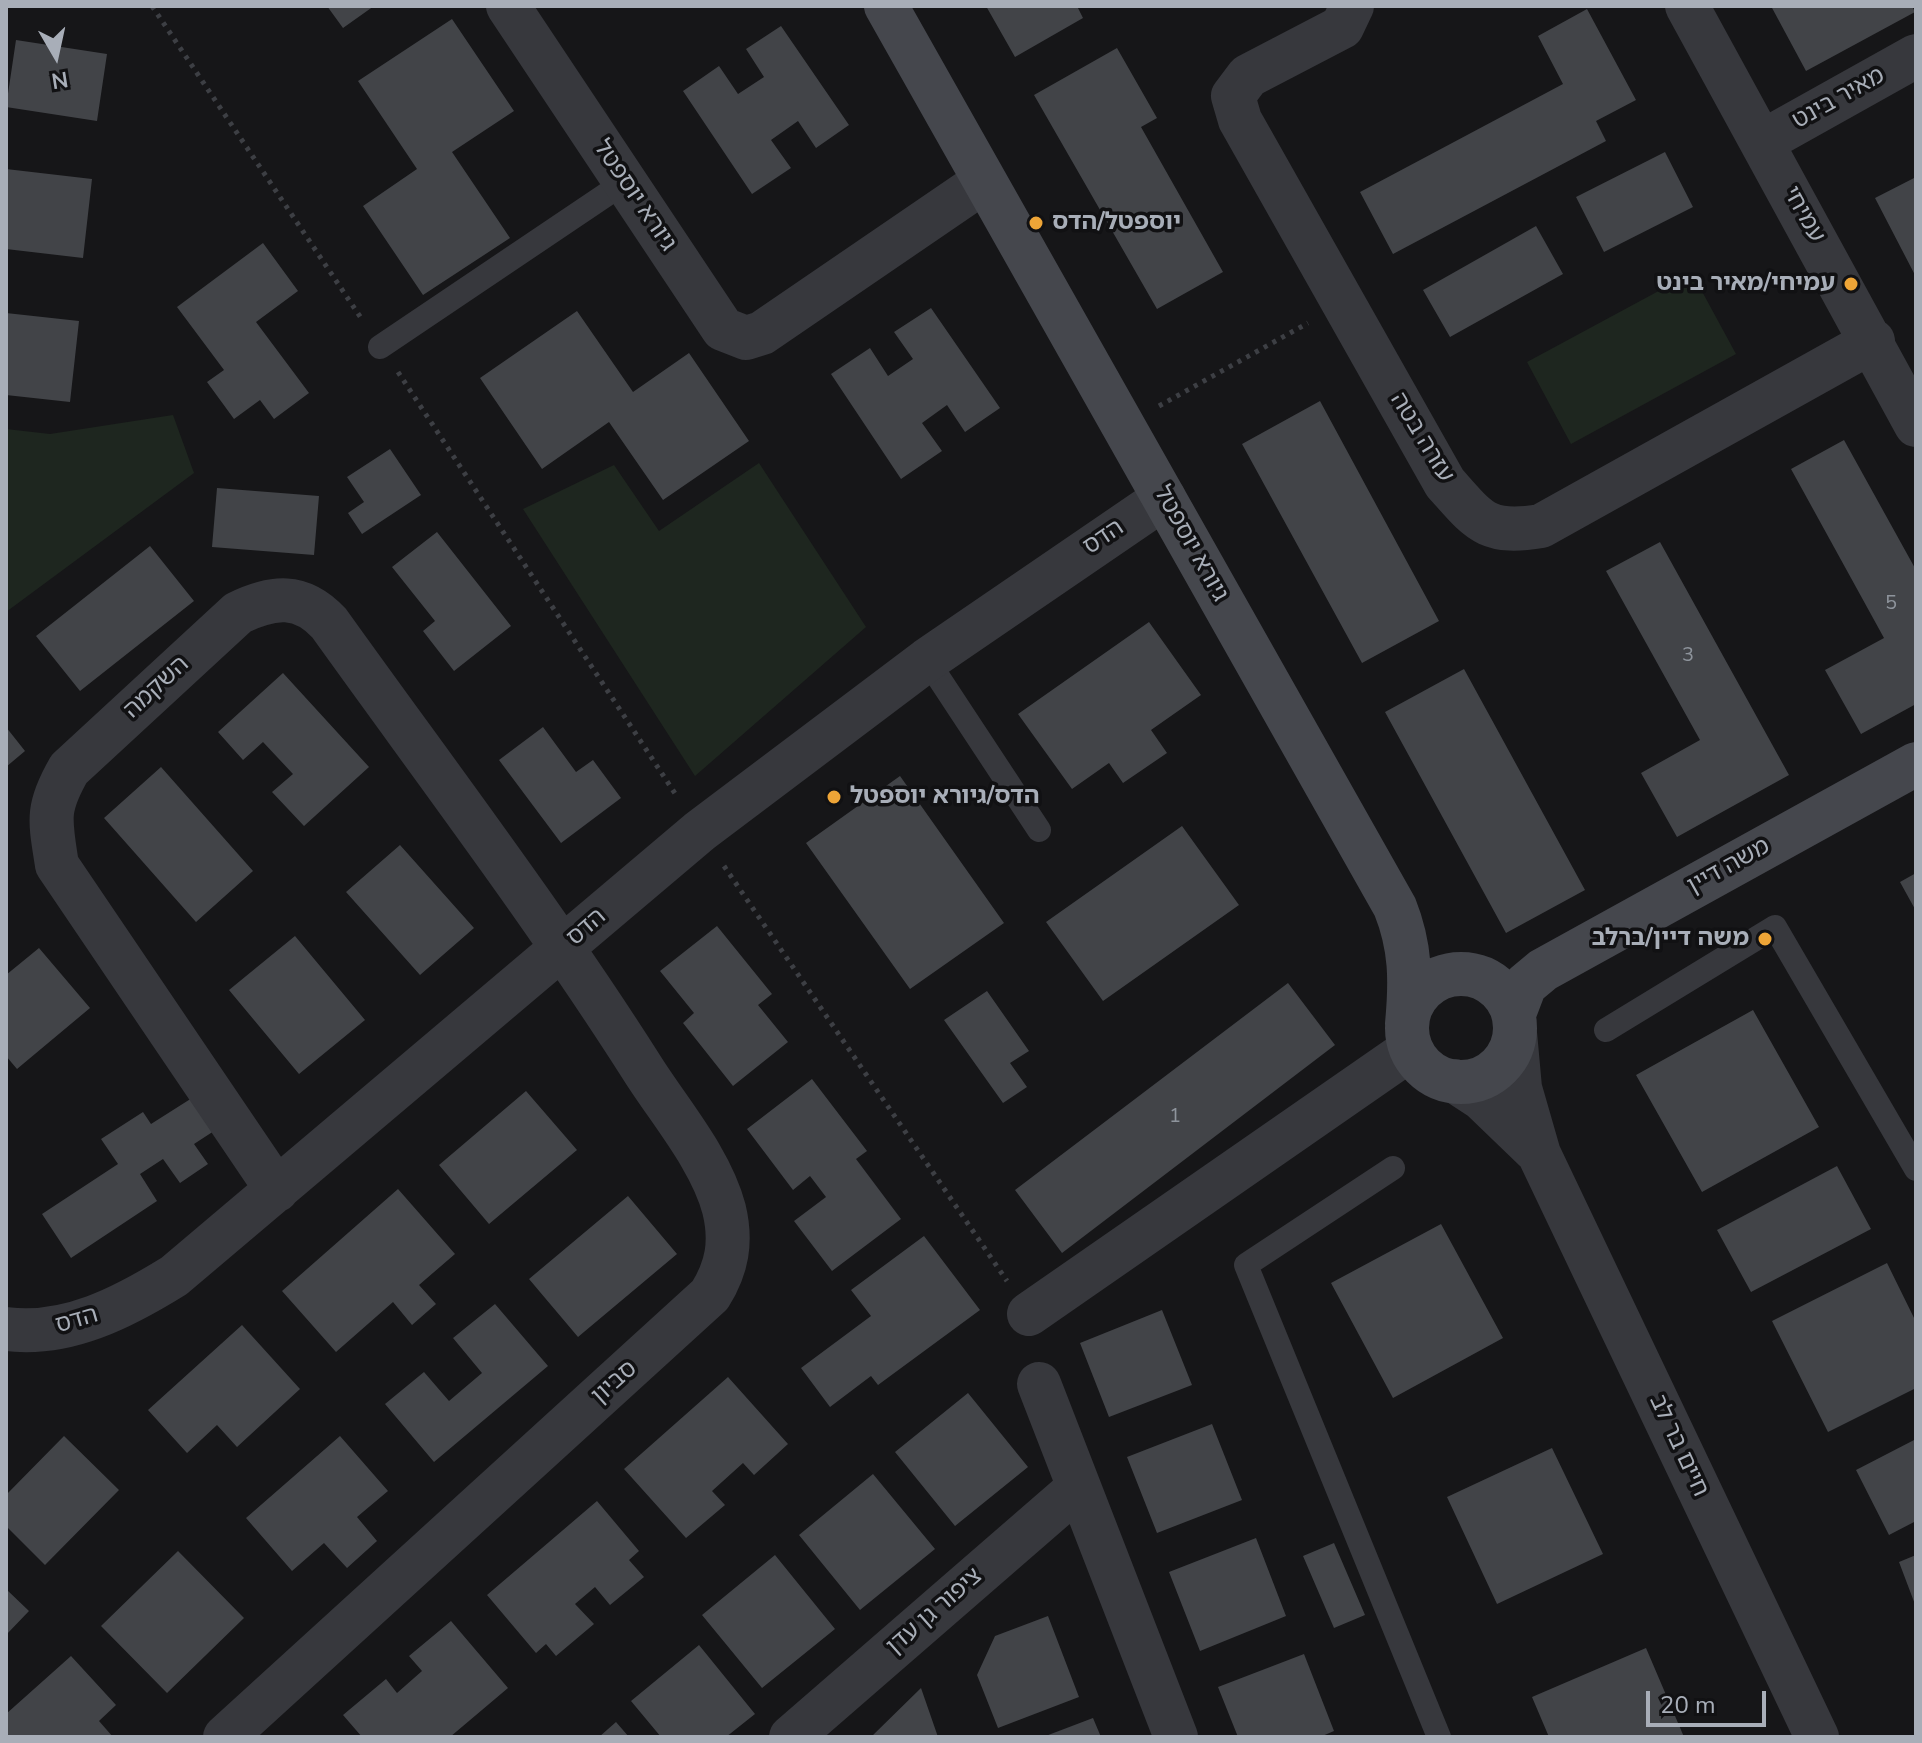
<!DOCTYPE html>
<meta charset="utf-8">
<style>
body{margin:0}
#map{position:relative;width:1922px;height:1743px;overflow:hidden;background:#161618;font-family:"Nunito Sans",sans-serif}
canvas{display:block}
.frame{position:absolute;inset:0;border:8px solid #a8aeb8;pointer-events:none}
.north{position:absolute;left:16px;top:16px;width:80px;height:80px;-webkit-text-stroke:6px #111113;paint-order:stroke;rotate:171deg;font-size:22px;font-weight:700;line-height:32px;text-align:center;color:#a8aeb8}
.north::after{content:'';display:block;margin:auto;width:28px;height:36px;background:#a8aeb8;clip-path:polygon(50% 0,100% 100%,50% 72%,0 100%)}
.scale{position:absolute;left:1646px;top:1691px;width:120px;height:36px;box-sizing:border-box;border:4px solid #a8aeb8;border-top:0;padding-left:10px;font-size:24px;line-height:28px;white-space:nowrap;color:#a8aeb8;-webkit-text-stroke:6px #111113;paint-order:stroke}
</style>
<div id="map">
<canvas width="1922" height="1743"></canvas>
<div class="frame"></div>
<div class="north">N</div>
<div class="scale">20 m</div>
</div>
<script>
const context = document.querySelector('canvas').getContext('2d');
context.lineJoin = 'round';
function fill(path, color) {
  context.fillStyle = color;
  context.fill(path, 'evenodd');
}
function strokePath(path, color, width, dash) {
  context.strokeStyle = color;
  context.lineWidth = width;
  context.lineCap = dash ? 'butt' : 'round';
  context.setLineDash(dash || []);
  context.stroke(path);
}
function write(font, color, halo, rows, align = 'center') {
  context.font = font + ' "Nunito Sans","Noto Sans Hebrew",sans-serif';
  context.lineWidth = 7;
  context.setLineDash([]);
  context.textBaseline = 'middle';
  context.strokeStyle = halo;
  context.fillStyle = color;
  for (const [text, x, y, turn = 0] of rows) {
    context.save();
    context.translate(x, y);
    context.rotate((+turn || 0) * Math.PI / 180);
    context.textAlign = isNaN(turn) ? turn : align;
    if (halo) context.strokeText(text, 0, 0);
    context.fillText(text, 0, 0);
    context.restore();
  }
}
const green = new Path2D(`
 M 1692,273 L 1736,354 L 1571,444 L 1527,362 Z
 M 173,415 L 194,473 L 6,612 L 6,429 L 50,434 Z
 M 759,463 L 866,627 L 695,776 L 523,509 L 614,465 L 659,531 Z`);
const building = new Path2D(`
 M 327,6 L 374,6 L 343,28 Z
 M 986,6 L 1077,6 L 1083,18 L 1015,57 Z
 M 1771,6 L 1912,6 L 1915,12 L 1806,71 Z
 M 1587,9 L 1636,100 L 1596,121 L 1606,141 L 1393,254 L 1360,192 L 1563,84 L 1538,36 Z
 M 452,19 L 514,111 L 452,152 L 510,238 L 423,295 L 363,206 L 417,169 L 358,81 Z
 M 781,26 L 849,125 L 816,148 L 798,121 L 771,140 L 791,168 L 752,194 L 683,91 L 719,66 L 738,94 L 764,77 L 746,49 Z
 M 16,40 L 107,54 L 97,121 L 6,107 Z
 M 1117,48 L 1157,118 L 1141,127 L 1223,272 L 1157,309 L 1034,95 Z
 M 1665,152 L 1693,207 L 1604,252 L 1576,197 Z
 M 6,169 L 92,179 L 83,258 L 6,249 Z
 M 1916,177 L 1916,277 L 1875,198 Z
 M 1536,226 L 1563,274 L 1450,337 L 1423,290 Z
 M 263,243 L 298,291 L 256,322 L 309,393 L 274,419 L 260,400 L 234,419 L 207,382 L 224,370 L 177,307 Z
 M 931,308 L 1000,408 L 965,432 L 947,405 L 922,423 L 942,451 L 901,479 L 831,374 L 870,348 L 888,376 L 913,359 L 894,332 Z
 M 577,311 L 633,392 L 689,353 L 749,441 L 663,500 L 609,422 L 542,469 L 480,378 Z
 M 6,313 L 79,321 L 70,402 L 6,395 Z
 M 1320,401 L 1439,621 L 1362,663 L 1242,444 Z
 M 1844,440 L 1916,570 L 1916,704 L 1861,734 L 1825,670 L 1884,638 L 1791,469 Z
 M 390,449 L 421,495 L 362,534 L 348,513 L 364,502 L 347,477 Z
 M 217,488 L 319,496 L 314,555 L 212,547 Z
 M 437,532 L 511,626 L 454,671 L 423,631 L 435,621 L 392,567 Z
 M 1660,542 L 1789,775 L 1677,837 L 1641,773 L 1700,740 L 1606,571 Z
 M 150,546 L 194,601 L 80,691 L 36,636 Z
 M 1149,622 L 1201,695 L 1151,730 L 1167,753 L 1123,783 L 1109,763 L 1072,789 L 1018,714 Z
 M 1464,669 L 1585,890 L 1506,933 L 1385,712 Z
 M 283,673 L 369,767 L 304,826 L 272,792 L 293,774 L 263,742 L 243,760 L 218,732 Z
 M 6,727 L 25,751 L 6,767 Z
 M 543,727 L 576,772 L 593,760 L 621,798 L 561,843 L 499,760 Z
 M 161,767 L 253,871 L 196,922 L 104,818 Z
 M 900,776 L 1004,923 L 910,989 L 806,843 Z
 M 1182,826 L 1239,905 L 1103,1001 L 1046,922 Z
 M 400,845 L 474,928 L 420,975 L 346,892 Z
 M 1916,873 L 1916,911 L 1900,882 Z
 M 717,926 L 772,994 L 758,1005 L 788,1042 L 733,1086 L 683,1023 L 694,1013 L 660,971 Z
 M 295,936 L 365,1020 L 299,1074 L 229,990 Z
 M 39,948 L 90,1008 L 17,1069 L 6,1056 L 6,975 Z
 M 1288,983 L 1335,1045 L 1062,1253 L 1015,1190 Z
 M 987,991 L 1029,1051 L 1010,1063 L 1027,1087 L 1003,1103 L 944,1020 Z
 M 1753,1010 L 1819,1127 L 1702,1192 L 1636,1075 Z
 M 812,1079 L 867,1151 L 856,1159 L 901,1219 L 832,1271 L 794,1221 L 826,1197 L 810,1176 L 793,1190 L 747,1129 Z
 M 526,1091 L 577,1150 L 489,1224 L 439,1165 Z
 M 192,1098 L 214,1131 L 194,1144 L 208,1164 L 180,1183 L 163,1159 L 140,1174 L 157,1201 L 71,1258 L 42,1214 L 118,1164 L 101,1139 L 143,1112 L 151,1124 Z
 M 1837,1166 L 1871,1229 L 1751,1292 L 1717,1230 Z
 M 398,1189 L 455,1254 L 419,1285 L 436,1304 L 412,1325 L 393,1302 L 336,1352 L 282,1291 Z
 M 628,1196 L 677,1254 L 578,1337 L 529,1279 Z
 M 1441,1224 L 1503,1338 L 1393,1398 L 1331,1283 Z
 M 924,1236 L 980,1310 L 878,1385 L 871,1376 L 830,1407 L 801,1368 L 871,1316 L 851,1290 Z
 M 1887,1263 L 1916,1322 L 1916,1388 L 1828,1432 L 1772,1321 Z
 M 495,1304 L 548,1366 L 434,1462 L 385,1404 L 424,1372 L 449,1401 L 482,1373 L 453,1338 Z
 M 1162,1310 L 1192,1385 L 1109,1417 L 1080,1343 Z
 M 242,1325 L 300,1389 L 237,1447 L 217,1425 L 187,1453 L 148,1410 Z
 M 728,1377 L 788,1444 L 754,1475 L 743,1463 L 712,1491 L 725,1505 L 686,1538 L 624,1469 Z
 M 968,1393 L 1028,1467 L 955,1526 L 895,1452 Z
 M 1212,1424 L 1242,1500 L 1157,1533 L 1127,1457 Z
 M 64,1436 L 119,1490 L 45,1565 L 6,1526 L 6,1495 Z
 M 340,1436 L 388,1491 L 357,1517 L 377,1541 L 347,1568 L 324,1543 L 292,1571 L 246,1518 Z
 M 1916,1439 L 1916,1521 L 1889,1535 L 1856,1470 Z
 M 1552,1448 L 1603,1554 L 1497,1604 L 1447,1497 Z
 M 873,1474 L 935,1549 L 860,1610 L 799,1535 Z
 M 597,1501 L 639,1551 L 629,1560 L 644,1577 L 610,1605 L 595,1587 L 575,1604 L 594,1624 L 556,1656 L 546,1644 L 536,1653 L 487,1595 Z
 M 1256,1538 L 1286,1616 L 1200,1651 L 1169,1572 Z
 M 1334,1543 L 1365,1615 L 1334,1628 L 1303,1556 Z
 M 178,1551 L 244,1618 L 167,1693 L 101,1626 Z
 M 775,1555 L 835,1629 L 762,1688 L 702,1615 Z
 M 1916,1555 L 1916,1607 L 1899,1562 Z
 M 6,1589 L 29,1611 L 6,1635 Z
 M 1048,1616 L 1079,1697 L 998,1728 L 977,1675 L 995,1636 Z
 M 451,1621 L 508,1688 L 450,1737 L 362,1737 L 343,1715 L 386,1679 L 397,1693 L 422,1671 L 409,1656 Z
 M 699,1645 L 755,1714 L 726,1737 L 661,1737 L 631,1701 Z
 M 1646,1648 L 1684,1737 L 1549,1737 L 1532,1697 Z
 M 1304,1654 L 1334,1731 L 1320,1737 L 1238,1737 L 1218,1687 Z
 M 71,1656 L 116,1705 L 99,1721 L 113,1737 L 6,1737 L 6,1714 Z
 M 921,1688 L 938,1737 L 871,1737 Z
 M 1093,1718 L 1101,1737 L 1043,1737 Z
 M 616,1722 L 629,1737 L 599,1737 Z`);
const path = new Path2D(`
 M 152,6 L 363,321
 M 398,372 L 678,798
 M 1159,406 L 1308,323
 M 724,866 L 1007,1281`);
const lane = new Path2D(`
 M 380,347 L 625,182
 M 927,660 L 1039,830
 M 1606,1030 L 1775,927 L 1916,1169
 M 1393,1168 L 1246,1265 L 1439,1737`);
const street = new Path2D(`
 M 508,6 L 723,329 L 746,338 L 762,333 L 983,182
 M 1352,6 L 1342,27 L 1248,76 L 1233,96 L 1240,120 L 1445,483 C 1479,521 1486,535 1541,526 L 1873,341
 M 1687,6 L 1916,425
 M 1762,142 L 1916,56
 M 1515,1033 L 1520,1088 L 1539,1154 L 1817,1737
 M 1455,1081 L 1481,1098 L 1535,1150
 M 1029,1314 L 1411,1049
 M 6,1329 C 67,1337 124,1307 174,1276 L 700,831 L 927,660 L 1164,498
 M 1039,1384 L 1176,1737
 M 225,1737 L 710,1295 C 727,1268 732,1242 724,1209 C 711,1159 669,1111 642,1068 C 544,914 435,771 329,623 C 301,593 273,596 238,613 L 69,769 C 46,809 50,820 57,865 L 277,1190
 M 791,1737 L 1079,1487`);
const secondary = new Path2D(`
 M 886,6 L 1395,907 C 1411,947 1411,981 1407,1024
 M1407 1028a54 54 0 1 1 108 0a54 54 0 1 1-108 0Z
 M 1514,1014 L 1525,985 L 1543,970 L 1916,764`);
const markers = [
 [1036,223,8,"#eea537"],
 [1851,284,8,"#eea537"],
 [834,797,8,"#eea537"],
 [1765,939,8,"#eea537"]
];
const numberNames = [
 ["5",1891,604],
 ["3",1688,656],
 ["1",1175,1117]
];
const streetNames = [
 ["מאיר בינט",1839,99,-29],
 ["גיורא יוספטל",634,196,56],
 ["עמיחי",1803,215,61],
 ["עזרה בטה",1421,438,59],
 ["הדס",1104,538,-34],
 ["גיורא יוספטל",1190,544,61],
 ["השקמה",157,688,-43],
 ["משה דיין",1729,867,-29],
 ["הדס",587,928,-41],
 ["הדס",77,1321,-16],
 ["סביון",615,1383,-42],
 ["חיים בר לב",1678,1446,65],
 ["ציפור גן עדן",935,1612,-41]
];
const poiNames = [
 ["יוספטל/הדס",1052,223],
 ["עמיחי/מאיר בינט",1835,284,"right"],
 ["הדס/גיורא יוספטל",850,797],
 ["משה דיין/ברלב",1749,939,"right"]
];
fill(green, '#1e261f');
fill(building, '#424448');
strokePath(path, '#3d3f44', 5, [4, 6]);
strokePath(lane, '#37383d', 24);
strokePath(street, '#37383d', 44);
strokePath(secondary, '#45474d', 44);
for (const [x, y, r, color] of markers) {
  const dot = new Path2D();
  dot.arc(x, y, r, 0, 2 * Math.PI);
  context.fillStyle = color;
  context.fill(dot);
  strokePath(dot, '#111113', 3);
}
write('20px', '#8e949c', null, numberNames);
write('24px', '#a8aeb8', '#111113', streetNames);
write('bold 24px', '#a8aeb8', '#111113', poiNames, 'left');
</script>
